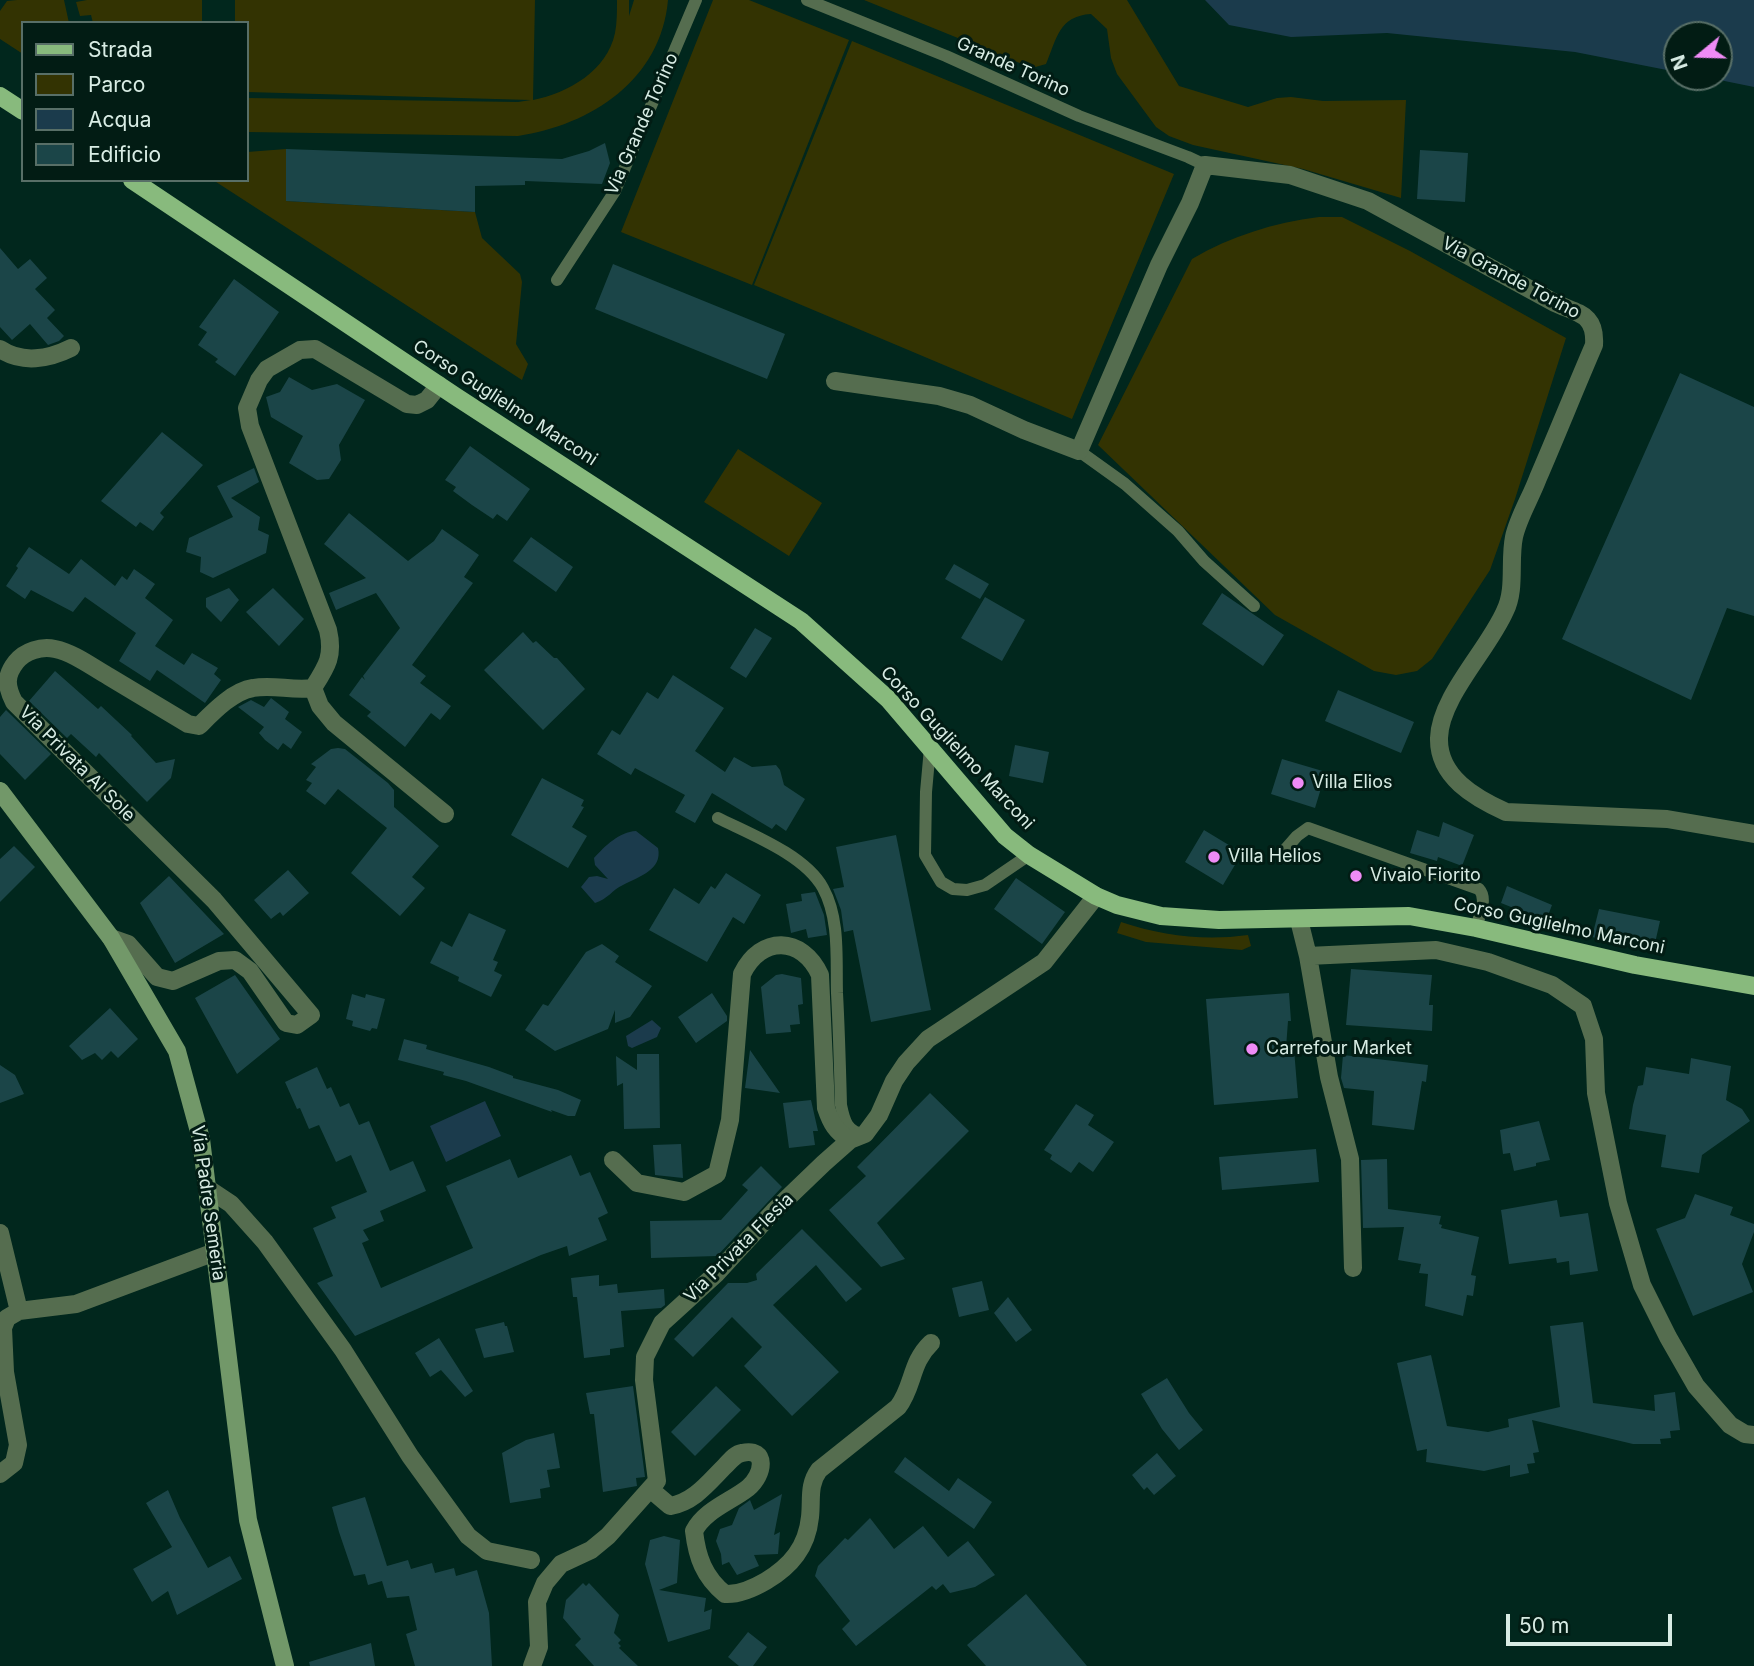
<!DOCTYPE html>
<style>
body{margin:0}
#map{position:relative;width:1754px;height:1666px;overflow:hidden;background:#01271d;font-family:Inter,sans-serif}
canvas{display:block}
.legend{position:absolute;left:21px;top:21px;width:228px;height:161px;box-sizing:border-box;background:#021c14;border:2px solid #586f67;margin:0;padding:9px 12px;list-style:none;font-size:21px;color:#d8ece4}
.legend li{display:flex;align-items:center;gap:14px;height:35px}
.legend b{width:35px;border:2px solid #586f67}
.north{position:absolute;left:1663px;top:21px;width:70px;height:70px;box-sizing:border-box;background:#021c14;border:2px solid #586f67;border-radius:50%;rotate:251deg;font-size:19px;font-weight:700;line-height:28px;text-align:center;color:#d8ece4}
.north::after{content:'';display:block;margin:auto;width:24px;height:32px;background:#ef8bf6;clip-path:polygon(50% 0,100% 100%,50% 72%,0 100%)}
.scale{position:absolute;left:1506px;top:1614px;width:166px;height:32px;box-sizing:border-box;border:4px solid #d8ece4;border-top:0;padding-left:9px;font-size:21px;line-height:24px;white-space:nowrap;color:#d8ece4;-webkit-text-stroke:5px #021c14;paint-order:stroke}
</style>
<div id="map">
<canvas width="1754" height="1666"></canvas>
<ul class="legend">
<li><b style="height:9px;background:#88ba7d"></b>Strada</li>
<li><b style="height:19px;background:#333302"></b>Parco</li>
<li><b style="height:19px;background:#1b3b4c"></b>Acqua</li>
<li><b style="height:19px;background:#1b4548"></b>Edificio</li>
</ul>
<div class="north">N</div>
<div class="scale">50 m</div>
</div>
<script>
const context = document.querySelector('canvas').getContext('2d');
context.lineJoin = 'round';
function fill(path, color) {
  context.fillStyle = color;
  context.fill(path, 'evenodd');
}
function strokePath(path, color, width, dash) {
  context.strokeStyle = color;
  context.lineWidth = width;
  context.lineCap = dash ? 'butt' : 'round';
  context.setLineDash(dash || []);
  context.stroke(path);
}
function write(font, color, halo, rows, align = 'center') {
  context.font = font + ' Inter,sans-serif';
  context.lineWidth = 6;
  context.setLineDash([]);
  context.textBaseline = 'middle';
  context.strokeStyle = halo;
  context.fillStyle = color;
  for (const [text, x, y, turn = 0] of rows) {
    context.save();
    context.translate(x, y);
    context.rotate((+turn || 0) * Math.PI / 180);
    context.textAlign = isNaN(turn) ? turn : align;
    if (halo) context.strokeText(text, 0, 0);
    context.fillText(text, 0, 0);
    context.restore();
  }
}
const green = new Path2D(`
 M 17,0 L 64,0 L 69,23 L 23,23 L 23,54 L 0,39 L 0,11 L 7,1 Z
 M 87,0 L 202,0 L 202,23 L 93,23 L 91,15 L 80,16 L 76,2 Z
 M 235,0 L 535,0 L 533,100 C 568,93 607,71 615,33 C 617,23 617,11 617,0 L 629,0 L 629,16 L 634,0 L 668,0 C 661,80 591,125 518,136 L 247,132 L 247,98 L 518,102 L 531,100 L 247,92 L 247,23 L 235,23 Z
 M 713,0 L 749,0 L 849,40 L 752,285 L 621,232 Z
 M 864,0 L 1127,0 L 1179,86 L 1248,107 L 1277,98 L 1291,97 L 1323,101 L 1406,100 L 1401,198 L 1303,169 L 1193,145 L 1169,136 L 1156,127 L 1117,74 L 1111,58 L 1107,29 L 1091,14 C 1059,16 1057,38 1046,64 L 1032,68 Z
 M 852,41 L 1174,174 L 1072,419 L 754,285 Z
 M 286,149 L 286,201 L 475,212 L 482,238 L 520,274 L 522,282 L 516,344 L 528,364 L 522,380 L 213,180 L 247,180 L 247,152 Z
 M 1319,217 L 1342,217 L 1410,251 L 1566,338 L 1515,499 L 1490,570 L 1432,659 L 1417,671 L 1396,675 L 1374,671 L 1275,615 L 1098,445 L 1192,259 C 1231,236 1273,223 1319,217 Z
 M 738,449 L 822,503 L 789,556 L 704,502 Z
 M 1121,922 C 1163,936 1204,941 1248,935 L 1251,946 L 1242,950 L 1146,942 L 1117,933 Z`);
const water = new Path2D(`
 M 1205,0 L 1754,0 L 1754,87 L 1705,77 L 1719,77 L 1719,35 L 1677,35 L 1677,72 L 1575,52 L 1387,33 L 1291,37 L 1229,25 Z
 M 636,831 L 658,848 C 663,870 638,877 623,885 C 612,890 608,899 595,903 L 581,887 L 589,877 L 597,876 L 608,879 L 595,865 L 594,858 C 605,846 619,832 636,831 Z
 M 652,1020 L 661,1028 L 657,1037 L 632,1048 L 628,1046 L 626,1036 Z
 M 485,1101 L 501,1136 L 446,1162 L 430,1126 Z`);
const building = new Path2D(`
 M 605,143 L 610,163 L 602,184 L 525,181 L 525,185 L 475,186 L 475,212 L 286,201 L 286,149 L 562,159 L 589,151 Z
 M 1420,150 L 1468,153 L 1465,202 L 1417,199 Z
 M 0,248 L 18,269 L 30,259 L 47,278 L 35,289 L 55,310 L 47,318 L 64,336 L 59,341 L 48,345 L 30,324 L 12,340 L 0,327 Z
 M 613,264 L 785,334 L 767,379 L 595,309 Z
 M 234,279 L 279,312 L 235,376 L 215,362 L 218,359 L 198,345 L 207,332 L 199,327 Z
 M 1680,373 L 1754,407 L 1754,616 L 1727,608 L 1691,700 L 1562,639 Z
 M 289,377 L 312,390 L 337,384 L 365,400 L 339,445 L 341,460 L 329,479 L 317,480 L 289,463 L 303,436 L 271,417 L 266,397 L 280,392 Z
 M 162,432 L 203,465 L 160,513 L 164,517 L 153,531 L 140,522 L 136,527 L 101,501 Z
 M 470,446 L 530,489 L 507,521 L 497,514 L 493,519 L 472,505 L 453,491 L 456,487 L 445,480 Z
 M 254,468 L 259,482 L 231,498 L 260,517 L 258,530 L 269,535 L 266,553 L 213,578 L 200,572 L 201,557 L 186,552 L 189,538 L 233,517 L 217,486 Z
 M 349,513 L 408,561 L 434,541 L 442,529 L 479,555 L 464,577 L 473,583 L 412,665 L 426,676 L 420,683 L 451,706 L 440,720 L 431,713 L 405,747 L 367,716 L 371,712 L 349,695 L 362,677 L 365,680 L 363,676 L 400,628 L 376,593 L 336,610 L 329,593 L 366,578 L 324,544 Z
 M 531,537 L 573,567 L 556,592 L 513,561 Z
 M 29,547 L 69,574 L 81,559 L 115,586 L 122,576 L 127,580 L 134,569 L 155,584 L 145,598 L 173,620 L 155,646 L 184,665 L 192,653 L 218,668 L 214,674 L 221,680 L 205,703 L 157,670 L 150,681 L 119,661 L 136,633 L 85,597 L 73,612 L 31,590 L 25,599 L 6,586 L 18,568 L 16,566 Z
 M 954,564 L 989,584 L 980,599 L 945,579 Z
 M 229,588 L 239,600 L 221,622 L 206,607 L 206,598 Z
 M 273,588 L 304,619 L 279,646 L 246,612 Z
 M 1222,593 L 1284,635 L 1263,666 L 1202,624 Z
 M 985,597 L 1025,620 L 1002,661 L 961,638 Z
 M 755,628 L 772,638 L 746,678 L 730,668 Z
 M 523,632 L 533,643 L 536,641 L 554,658 L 557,658 L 585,689 L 543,730 L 484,670 Z
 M 55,671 L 98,709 L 101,706 L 132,735 L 131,736 L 156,763 L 175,759 L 171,778 L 147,802 L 99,753 L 96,757 L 71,734 L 67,738 L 29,701 Z
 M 673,675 L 724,708 L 695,751 L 725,772 L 734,757 L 752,767 L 776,765 L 780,770 L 784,785 L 805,799 L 786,831 L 776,824 L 772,829 L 712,793 L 695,823 L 675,812 L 685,795 L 635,768 L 631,775 L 597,754 L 612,730 L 620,735 L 647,692 L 658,699 Z
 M 1338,690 L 1414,722 L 1401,753 L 1325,721 Z
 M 271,698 L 289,712 L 285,719 L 302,732 L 291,749 L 283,743 L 278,750 L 265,740 L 259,733 L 264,727 L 238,707 L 251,700 L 264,707 Z
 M 6,710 L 51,754 L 25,780 L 0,754 L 0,717 Z
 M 1015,745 L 1049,752 L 1043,783 L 1009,776 Z
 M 338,748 L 345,749 L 388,783 L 394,790 L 394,807 L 439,846 L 412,877 L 425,888 L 400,916 L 351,873 L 387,828 L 338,789 L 325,805 L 306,791 L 312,783 L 306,780 L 316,767 L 311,764 L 331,749 Z
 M 1282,759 L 1326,772 L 1315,808 L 1271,794 Z
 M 542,778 L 584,800 L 581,806 L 584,807 L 572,827 L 587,836 L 568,868 L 511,835 Z
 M 1443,822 L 1474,835 L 1462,866 L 1438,857 L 1437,861 L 1410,853 L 1417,830 L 1439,837 Z
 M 1204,830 L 1242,853 L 1223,885 L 1185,862 Z
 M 896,835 L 931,1010 L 871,1022 L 853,930 L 844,932 L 841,910 L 833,889 L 844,887 L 836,847 Z
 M 14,846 L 35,867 L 0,902 L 0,859 Z
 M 288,870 L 309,893 L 283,916 L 280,912 L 271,919 L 254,900 Z
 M 726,873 L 761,895 L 744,924 L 733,917 L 707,962 L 649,930 L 674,888 L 699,904 L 711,886 L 715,889 Z
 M 169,876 L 224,934 L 175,963 L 140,903 Z
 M 1016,878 L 1065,912 L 1042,944 L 994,909 Z
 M 1507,886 L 1552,905 L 1546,921 L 1501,903 Z
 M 815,892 L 824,915 L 827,935 L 808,938 L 806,929 L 791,933 L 786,904 L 802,901 L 801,894 Z
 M 1599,909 L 1660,921 L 1653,952 L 1592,937 Z
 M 469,913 L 506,930 L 493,960 L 498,962 L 494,971 L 502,975 L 491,997 L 458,981 L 459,977 L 430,963 L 441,941 L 452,947 Z
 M 602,944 L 619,956 L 615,962 L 652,986 L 630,1017 L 615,1023 L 615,1010 L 608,1029 L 555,1051 L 525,1030 L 543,1004 L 548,1006 L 586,952 Z
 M 1351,969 L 1432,975 L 1429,1005 L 1433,1005 L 1432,1031 L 1346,1025 Z
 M 782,974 L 801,978 L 803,1004 L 798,1005 L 800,1024 L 790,1025 L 791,1032 L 766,1034 L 761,987 L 776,975 Z
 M 235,975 L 280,1039 L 237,1074 L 195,998 Z
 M 712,993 L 727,1016 L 727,1021 L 696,1043 L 678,1017 Z
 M 1289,993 L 1291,1021 L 1288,1021 L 1286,1048 L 1294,1049 L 1298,1098 L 1214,1105 L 1206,999 Z
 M 352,994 L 365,998 L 366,994 L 385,999 L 377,1029 L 372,1028 L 370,1031 L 352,1026 L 353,1021 L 346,1019 Z
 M 110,1008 L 138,1039 L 118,1058 L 111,1051 L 102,1060 L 95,1053 L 82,1060 L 69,1046 Z
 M 404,1039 L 427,1045 L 426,1049 L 489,1067 L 513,1076 L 513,1078 L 558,1090 L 581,1100 L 575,1116 L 568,1116 L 551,1110 L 552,1112 L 466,1081 L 443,1075 L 444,1072 L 398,1060 Z
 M 750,1050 L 780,1093 L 745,1088 Z
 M 637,1054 L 659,1054 L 660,1128 L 624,1129 L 623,1083 L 617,1086 L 616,1056 L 637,1070 Z
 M 1343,1055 L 1428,1065 L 1426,1082 L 1422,1081 L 1414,1130 L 1372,1125 L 1374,1091 L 1344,1088 L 1341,1078 Z
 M 1691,1058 L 1731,1066 L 1726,1100 L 1742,1109 L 1750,1121 L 1702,1155 L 1699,1173 L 1661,1167 L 1666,1135 L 1629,1129 L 1633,1105 L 1638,1086 L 1643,1085 L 1646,1067 L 1689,1074 Z
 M 0,1065 L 15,1075 L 24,1094 L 0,1103 Z
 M 317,1067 L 327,1089 L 331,1087 L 340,1107 L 349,1103 L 359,1125 L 369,1121 L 390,1171 L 413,1161 L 426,1191 L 380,1211 L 384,1221 L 363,1230 L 369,1240 L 362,1243 L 381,1288 L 473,1248 L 446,1186 L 510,1159 L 518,1178 L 571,1155 L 580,1176 L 590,1172 L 608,1213 L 598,1218 L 607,1240 L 569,1256 L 567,1246 L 541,1255 L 355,1336 L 317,1283 L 333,1276 L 313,1228 L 336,1218 L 331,1207 L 367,1192 L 351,1155 L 336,1162 L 319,1125 L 309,1129 L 300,1108 L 297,1109 L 285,1082 Z
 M 930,1093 L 969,1131 L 877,1223 L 905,1259 L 881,1267 L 829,1210 L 866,1176 L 857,1167 Z
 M 811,1100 L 818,1131 L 813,1131 L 815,1145 L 789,1148 L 783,1103 Z
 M 1076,1104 L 1094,1115 L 1088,1125 L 1114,1142 L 1093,1172 L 1079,1162 L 1071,1173 L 1050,1159 L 1052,1155 L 1044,1150 Z
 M 1539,1121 L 1550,1160 L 1536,1163 L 1536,1166 L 1514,1171 L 1510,1153 L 1503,1154 L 1500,1130 Z
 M 681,1144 L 683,1178 L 655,1175 L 653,1145 Z
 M 1316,1149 L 1319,1182 L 1222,1190 L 1219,1157 Z
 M 1387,1159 L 1388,1209 L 1441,1216 L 1439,1224 L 1442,1225 L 1441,1228 L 1479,1237 L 1471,1275 L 1476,1276 L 1473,1296 L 1467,1295 L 1463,1316 L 1425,1306 L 1428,1274 L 1419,1273 L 1421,1264 L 1398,1260 L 1404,1227 L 1363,1228 L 1361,1160 Z
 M 761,1166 L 782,1187 L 717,1256 L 651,1258 L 650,1221 L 721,1220 L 748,1190 L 742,1185 Z
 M 1695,1194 L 1733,1207 L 1730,1215 L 1754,1224 L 1754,1232 L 1742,1264 L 1753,1292 L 1693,1316 L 1656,1229 L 1685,1218 Z
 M 1557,1200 L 1560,1217 L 1588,1213 L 1598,1271 L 1570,1275 L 1569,1261 L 1557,1263 L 1556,1258 L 1509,1264 L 1501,1210 Z
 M 802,1229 L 862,1289 L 846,1302 L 816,1265 L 773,1305 L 839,1372 L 792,1416 L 744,1366 L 762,1347 L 732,1317 L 693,1357 L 674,1339 L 728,1283 L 747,1283 L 757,1280 L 756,1274 Z
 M 599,1275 L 599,1286 L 617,1284 L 618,1293 L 664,1289 L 665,1305 L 661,1308 L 621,1311 L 624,1347 L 610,1349 L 610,1355 L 584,1358 L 577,1297 L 573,1297 L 571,1278 Z
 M 982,1281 L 989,1310 L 959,1317 L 952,1288 Z
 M 1008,1297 L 1032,1330 L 1016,1342 L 994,1313 Z
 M 504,1322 L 505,1326 L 507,1326 L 514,1352 L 484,1358 L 475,1329 Z
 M 1583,1322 L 1593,1403 L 1655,1411 L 1654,1395 L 1675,1392 L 1680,1430 L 1670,1431 L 1671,1438 L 1660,1439 L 1661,1444 L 1633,1444 L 1532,1420 L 1539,1452 L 1533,1453 L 1535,1463 L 1527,1464 L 1529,1473 L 1510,1477 L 1510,1465 L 1484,1471 L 1426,1462 L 1427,1449 L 1417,1451 L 1397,1363 L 1431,1355 L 1447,1426 L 1488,1432 L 1509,1427 L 1508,1419 L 1560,1407 L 1550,1326 Z
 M 439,1338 L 473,1391 L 465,1397 L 441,1370 L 430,1377 L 415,1353 Z
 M 1167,1378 L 1189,1413 L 1203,1430 L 1179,1450 L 1162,1429 L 1141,1394 Z
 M 633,1386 L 645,1477 L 636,1478 L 637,1486 L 603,1492 L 594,1414 L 590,1414 L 586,1393 Z
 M 716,1386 L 741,1410 L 695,1456 L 671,1432 Z
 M 554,1433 L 560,1468 L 547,1470 L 550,1487 L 540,1489 L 541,1498 L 510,1503 L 502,1453 L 526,1440 Z
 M 1157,1453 L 1176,1476 L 1154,1495 L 1147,1487 L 1144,1490 L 1132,1475 Z
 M 905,1457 L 949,1491 L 958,1478 L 992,1502 L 974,1529 L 894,1472 Z
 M 168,1490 L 180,1518 L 208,1568 L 230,1556 L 242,1579 L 177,1615 L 168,1591 L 152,1602 L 133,1569 L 172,1547 L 146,1503 Z
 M 782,1494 L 774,1535 L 780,1532 L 778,1554 L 754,1555 L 759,1566 L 737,1575 L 729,1562 L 722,1565 L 721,1554 L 716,1541 L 720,1529 L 732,1525 L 739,1508 L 750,1500 L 754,1510 Z
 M 365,1497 L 387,1566 L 408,1560 L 411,1569 L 432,1563 L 435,1573 L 454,1568 L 456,1576 L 477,1570 L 489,1613 L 492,1666 L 415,1666 L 406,1634 L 417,1630 L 409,1596 L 387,1598 L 382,1581 L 368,1585 L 365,1574 L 354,1576 L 339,1532 L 332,1507 Z
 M 870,1518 L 894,1549 L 923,1526 L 948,1557 L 968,1541 L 995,1575 L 975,1587 L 950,1593 L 943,1584 L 936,1590 L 932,1586 L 856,1646 L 842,1629 L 850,1621 L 815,1576 L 818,1566 L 845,1538 L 848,1540 Z
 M 664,1536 L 680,1540 L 677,1583 L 659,1590 L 706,1598 L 704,1612 L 712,1609 L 710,1629 L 668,1642 L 645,1564 L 650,1540 Z
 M 583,1583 L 586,1586 L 589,1583 L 619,1615 L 614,1633 L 621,1640 L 618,1643 L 621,1646 L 619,1648 L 638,1666 L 594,1666 L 575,1645 L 581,1639 L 563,1618 L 566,1600 Z
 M 1026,1594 L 1087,1666 L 986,1666 L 967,1645 Z
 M 748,1632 L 767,1647 L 753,1666 L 739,1666 L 728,1657 Z
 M 371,1643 L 375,1666 L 310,1666 L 309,1662 Z`);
const service = new Path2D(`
 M 807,0 L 946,56 L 1079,116 L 1188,157 L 1205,165
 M 557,280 L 615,191 L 696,0
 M 1079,451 L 1125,484 L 1178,531 L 1204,561 L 1254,606
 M 930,748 L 926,792 L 925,855 L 941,882 L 953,889 L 967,890 L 985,885 L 1029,855
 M 718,818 C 750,834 805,855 823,888 C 840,919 836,959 837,993 C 839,1030 840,1067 841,1105 C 844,1120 847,1133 865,1134
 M 1283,852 L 1297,836 L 1308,828 L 1479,889 C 1488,899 1479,916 1476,928`);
const minor = new Path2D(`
 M 0,349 C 22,364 49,359 71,348
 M 835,381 L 939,396 L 970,405 L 1024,430 L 1079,451 L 1159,265 L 1190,203 L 1205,165 L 1290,175 L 1368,201 L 1555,303 C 1579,314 1596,314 1594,345 C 1575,389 1557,434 1538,478 C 1531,497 1518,518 1514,537 C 1509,561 1516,589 1505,611 C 1488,650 1440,697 1439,738 C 1438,777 1475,798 1506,812 L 1667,819 L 1754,834
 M 439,385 L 427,400 L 417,405 L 407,404 L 315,349 L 300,350 L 267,369 L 259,380 L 247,408 L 250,426 L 328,630 C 334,656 327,666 313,688 L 320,706 L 334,723 L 445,814
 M 1299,920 L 1308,956 L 1329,1077 L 1350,1159 L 1353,1268
 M 111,938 L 128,944 L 157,977 L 173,981 L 219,961 L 235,960 L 250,971 L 286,1023 L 297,1025 L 311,1015 L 214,900 L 14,702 C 6,686 5,676 16,662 C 25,651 41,646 55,649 C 74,653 92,667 108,676 C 135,692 161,708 188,724 L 199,726 C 213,712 233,691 253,688 C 273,684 292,691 313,688
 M 1308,956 L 1436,950 L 1488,962 L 1552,985 L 1583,1006 L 1594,1039 L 1596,1093 L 1618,1203 L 1642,1285 L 1668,1337 L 1696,1386 L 1730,1425 L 1745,1434 L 1754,1435
 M 613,1160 L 637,1183 L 684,1192 L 717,1174 L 730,1120 L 742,974 C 761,935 802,936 820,975 L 826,1108 C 831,1123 836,1132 850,1140
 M 207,1188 L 231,1204 L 265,1242 L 343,1350 L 410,1456 L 468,1536 L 487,1551 L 531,1560
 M 0,1233 L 19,1311
 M 0,1474 L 14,1463 L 18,1445 L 5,1372 L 3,1328 L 7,1318 L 19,1311 L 76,1304 L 215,1252
 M 650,1489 L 670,1506 C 694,1502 708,1483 725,1466 C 730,1461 735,1454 742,1453 C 768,1447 764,1475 748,1488 C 730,1502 705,1510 694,1531 C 697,1557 704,1577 725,1594 C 739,1595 754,1588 766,1581 C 791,1566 807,1547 810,1517 C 812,1499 808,1485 819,1470 L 898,1407 C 914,1386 910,1363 931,1343
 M 532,1666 L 539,1647 L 537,1602 L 545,1583 L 561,1564 L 591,1550 L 608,1536 L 657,1481 L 644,1380 L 645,1357 L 662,1323 L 717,1273 L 774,1211 L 824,1163 L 850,1140 L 865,1134 L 879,1115 L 894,1081 L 906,1063 L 928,1039 L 1044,962 L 1096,896`);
const secondary = new Path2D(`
 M 0,791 L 111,938 L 177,1051 L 201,1139 L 248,1520 L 285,1666`);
const primary = new Path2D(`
 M 0,96 L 23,111
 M 132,180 L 455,396 L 801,621 L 888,699 L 1005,836 L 1029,855 L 1096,896 L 1117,905 L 1161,916 L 1219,920 L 1409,916 L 1476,928 L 1635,965 L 1754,986`);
const markers = [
 [1298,783,7,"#ef8bf6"],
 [1214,857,7,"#ef8bf6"],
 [1356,876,7,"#ef8bf6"],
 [1252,1049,7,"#ef8bf6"]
];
const streetNames = [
 ["Grande Torino",1013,67,24],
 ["Via Grande Torino",642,124,-66],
 ["Via Grande Torino",1511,278,28],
 ["Corso Guglielmo Marconi",505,403,33],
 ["Corso Guglielmo Marconi",957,748,47],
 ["Via Privata Al Sole",77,764,45],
 ["Corso Guglielmo Marconi",1559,926,12],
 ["Via Padre Semeria",208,1203,82],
 ["Via Privata Flesia",739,1248,-45]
];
const poiNames = [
 ["Villa Elios",1312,783],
 ["Villa Helios",1228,857],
 ["Vivaio Fiorito",1370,876],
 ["Carrefour Market",1266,1049]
];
fill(green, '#333302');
fill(water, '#1b3b4c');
fill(building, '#1b4548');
strokePath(service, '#556d4f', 12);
strokePath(minor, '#556d4f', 18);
strokePath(secondary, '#729869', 18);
strokePath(primary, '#88ba7d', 18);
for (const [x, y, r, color] of markers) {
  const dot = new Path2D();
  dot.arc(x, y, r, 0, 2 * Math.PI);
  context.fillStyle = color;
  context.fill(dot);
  strokePath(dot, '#021c14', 2.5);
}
write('18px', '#d8ece4', '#021c14', streetNames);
write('18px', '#d8ece4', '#021c14', poiNames, 'left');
</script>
